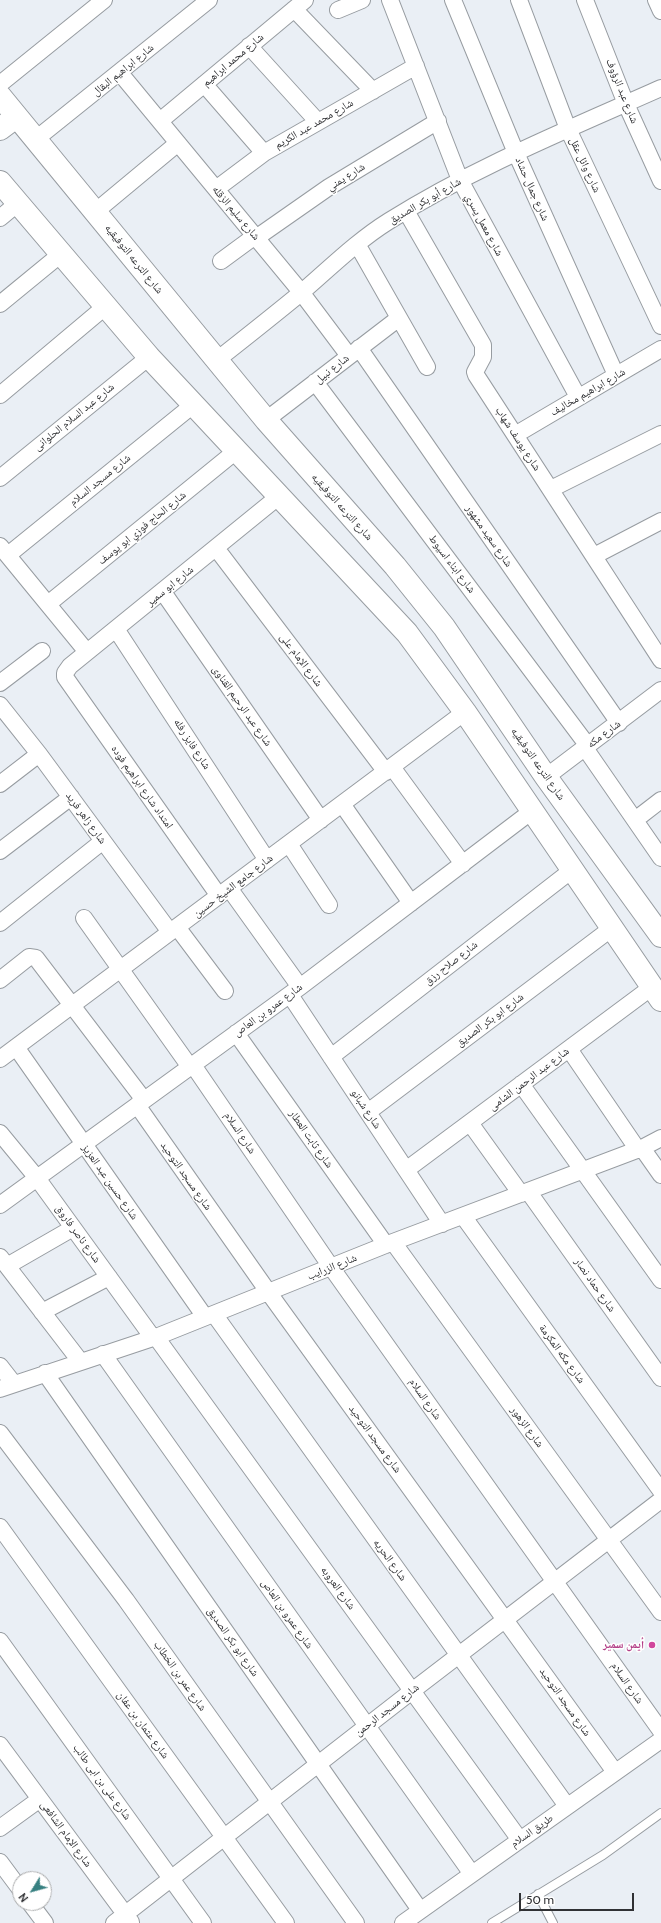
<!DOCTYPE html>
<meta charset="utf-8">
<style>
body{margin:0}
#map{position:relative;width:661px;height:1923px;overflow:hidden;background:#eaeff5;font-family:Cabin,sans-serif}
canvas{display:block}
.north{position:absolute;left:12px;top:1871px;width:40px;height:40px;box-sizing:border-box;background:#fff;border:1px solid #acadae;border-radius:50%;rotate:233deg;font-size:11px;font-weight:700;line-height:16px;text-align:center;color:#303134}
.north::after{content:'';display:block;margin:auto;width:14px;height:18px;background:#378081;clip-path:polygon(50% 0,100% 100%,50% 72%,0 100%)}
.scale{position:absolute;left:519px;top:1893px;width:115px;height:18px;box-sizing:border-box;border:2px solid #303134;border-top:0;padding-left:5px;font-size:12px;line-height:14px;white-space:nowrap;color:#303134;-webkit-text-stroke:3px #fff;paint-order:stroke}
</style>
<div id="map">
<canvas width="661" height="1923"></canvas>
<div class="north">N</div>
<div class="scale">50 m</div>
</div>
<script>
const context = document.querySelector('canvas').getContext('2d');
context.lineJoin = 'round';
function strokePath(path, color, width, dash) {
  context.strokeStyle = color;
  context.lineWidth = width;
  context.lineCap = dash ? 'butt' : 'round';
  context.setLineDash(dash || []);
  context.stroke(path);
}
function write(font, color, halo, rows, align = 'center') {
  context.font = font + ' Cabin,"Noto Naskh Arabic",sans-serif';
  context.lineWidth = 3;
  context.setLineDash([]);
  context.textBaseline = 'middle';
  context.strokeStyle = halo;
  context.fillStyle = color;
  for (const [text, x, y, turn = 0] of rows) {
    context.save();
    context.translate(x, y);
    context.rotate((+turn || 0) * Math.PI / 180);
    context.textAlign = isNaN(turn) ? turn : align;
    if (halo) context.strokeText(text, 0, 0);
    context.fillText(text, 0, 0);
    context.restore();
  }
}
const lane = new Path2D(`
 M 538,1894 L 553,1923
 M 492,1923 L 603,1855 L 661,1813`);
const street = new Path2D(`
 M 390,0 L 460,180 L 578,397
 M 453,0 L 516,153 L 616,375
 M 519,0 L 568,129 L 661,326
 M 585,0 L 626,104 L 661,181
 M 656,0 L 661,11
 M 294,9 L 373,91
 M 338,10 L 362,0
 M 249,46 L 318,122
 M 120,73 L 301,292 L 349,356
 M 0,84 L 104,0
 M 204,84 L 264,153
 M 160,121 L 305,0
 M 36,139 L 209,0
 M 216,189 L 264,153 L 416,66
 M 406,211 L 483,345 L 483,357 L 475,372 L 476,375 L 661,660
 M 95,212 L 178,143
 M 0,218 L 18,203
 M 256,238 L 329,187 L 438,121
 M 357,244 L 427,367
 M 221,261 L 255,236
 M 0,304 L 61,254
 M 359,348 L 619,723
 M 217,360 C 245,338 274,315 302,292 C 330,268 357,241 389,221 C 475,167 569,129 661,88
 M 315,382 L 588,746
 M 0,395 L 106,306
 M 266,420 L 399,318
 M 515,435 L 661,349
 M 0,478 L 149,357
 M 551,489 L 661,434
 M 0,546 L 87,652
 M 216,548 L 386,772
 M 8,555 L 193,405
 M 594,556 L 661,521
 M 163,592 L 321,820
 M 48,604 L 236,451
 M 116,629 L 267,860
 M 0,683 L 42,651
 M 0,705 L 39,754 L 170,932
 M 585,748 L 661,858
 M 392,767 L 463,864
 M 546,777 L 661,690
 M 0,784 L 39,754
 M 342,804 L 411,903
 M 635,820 L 661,800
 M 289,844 L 329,905
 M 0,851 L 71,797
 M 229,888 L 300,987
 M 219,896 L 65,677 L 65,673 L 70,666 L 278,497
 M 84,918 L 190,1067
 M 0,923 L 103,841
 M 177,927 L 225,991
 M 0,980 L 29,957 L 36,958 L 144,1100
 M 290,995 L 442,1224
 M 236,1033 L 386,1245
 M 16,1047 L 205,1317
 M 569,1049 L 638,1150
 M 331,1057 L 572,870
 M 0,1059 L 465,712
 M 193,1065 L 331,1267 L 661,1731
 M 521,1084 L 661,1280
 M 137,1105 L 269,1293 L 615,1772
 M 368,1112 L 612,928
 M 470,1123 L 521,1194
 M 0,1133 L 37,1178 L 153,1338
 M 642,1148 L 661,1175
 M 406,1170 L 652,987
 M 528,1191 L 661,1378
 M 0,1205 L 300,987 L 532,811
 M 463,1216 L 661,1491
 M 393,1242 L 661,1612
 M 0,1257 L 80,1361
 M 7,1266 L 73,1228
 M 42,1312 L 109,1277
 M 214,1314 L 567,1806
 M 156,1337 L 520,1840
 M 103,1354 L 472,1874
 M 0,1366 L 14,1384
 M 45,1373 L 420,1910
 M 0,1389 L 156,1337 L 393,1242 L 642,1148 L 661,1138
 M 0,1433 L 126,1600 L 356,1923
 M 0,1527 L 286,1923
 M 0,1641 L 203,1923
 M 0,1745 L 131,1922
 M 0,1828 L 40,1799
 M 0,1862 L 20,1889
 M 30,1903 L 45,1923
 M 114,1923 L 412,1691 L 661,1500
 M 403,1923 L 661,1740`);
const secondary = new Path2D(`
 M 0,96 L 266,420 L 395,566 L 444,627 L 546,777 L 661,936
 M 0,129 L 16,117
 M 0,182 L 149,357 L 407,633 L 465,712 L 661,1000`);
const markers = [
 [652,1645,4,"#d1479c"]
];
const streetNames = [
 ["شارع محمد ابراهيم",233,60,-40],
 ["شارع ابراهيم البقال",123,70,-39],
 ["شارع عبد الرؤوف",622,91,68],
 ["شارع محمد عبد الكريم",314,124,-30],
 ["شارع وائل عقل",585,165,65],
 ["شارع يمني",346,177,-32],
 ["شارع جمال حشاد",532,189,66],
 ["شارع أبو بكر الصديق",425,201,-30],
 ["شارع سليم الزقله",236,213,50],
 ["شارع معمل يسري",484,225,62],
 ["شارع الترعه التوفيقيه",134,259,51],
 ["شارع نبيل",332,369,-38],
 ["شارع ابراهيم مخاليف",588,392,-30],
 ["شارع عبد السلام الحلوانى",74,417,-39],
 ["شارع يوسف شهاب",518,439,57],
 ["شارع مسجد السلام",100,480,-39],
 ["شارع الترعه التوفيقيه",342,507,48],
 ["شارع الحاج فوزي ابو يوسف",142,528,-39],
 ["شارع سعيد مشهور",489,536,55],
 ["شارع ابناء اسيوط",452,564,53],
 ["شارع ابو سمير",170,586,-39],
 ["شارع الإمام على",301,660,53],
 ["شارع عبد الرحيم القناوى",242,706,55],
 ["شارع مكه",604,734,-37],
 ["شارع فايز رفله",192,744,57],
 ["شارع الترعه التوفيقيه",538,764,55],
 ["امتداد شارع ابراهيم فوده",142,787,55],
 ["شارع زاهر فريد",86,818,54],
 ["شارع جامع الشيخ حسين",233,886,-37],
 ["شارع صلاح رزق",451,963,-38],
 ["شارع عمرو بن العاص",268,1010,-36],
 ["شارع ابو بكر الصديق",490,1020,-37],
 ["شارع عبد الرحمن الشامى",529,1079,-37],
 ["شارع شبانو",366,1109,56],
 ["شارع السلام",240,1133,56],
 ["شارع ثابت العطار",311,1139,55],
 ["شارع مسجد التوحيد",186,1176,55],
 ["شارع حسين عبد العزيز",110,1182,55],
 ["شارع ناصر فاروق",78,1234,54],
 ["شارع الزرايب",332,1267,-22],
 ["شارع حماد نصار",595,1285,55],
 ["شارع مكه المكرمة",562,1354,54],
 ["شارع السلام",425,1399,55],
 ["شارع الزهور",527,1427,54],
 ["شارع مسجد التوحيد",375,1439,54],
 ["شارع الحريه",390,1560,54],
 ["شارع العروبه",338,1588,54],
 ["شارع عمرو بن العاص",287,1614,55],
 ["شارع ابو بكر الصديق",233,1642,55],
 ["شارع عمر بن الخطاب",180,1676,55],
 ["شارع السلام",627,1683,55],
 ["شارع مسجد التوحيد",565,1702,55],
 ["شارع مسجد الرحمن",387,1710,-38],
 ["شارع عثمان بن عفان",143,1725,54],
 ["شارع على بن ابى طالب",102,1782,54],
 ["طريق السلام",532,1831,-35],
 ["شارع الإمام الشافعى",66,1834,54]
];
const hotelNames = [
 ["أيمن سمير",644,1645]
];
strokePath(lane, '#979ca1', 10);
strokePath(street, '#979ca1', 18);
strokePath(secondary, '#979ca1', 24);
strokePath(lane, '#fff', 8);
strokePath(street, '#fff', 16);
strokePath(secondary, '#fff', 22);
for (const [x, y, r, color] of markers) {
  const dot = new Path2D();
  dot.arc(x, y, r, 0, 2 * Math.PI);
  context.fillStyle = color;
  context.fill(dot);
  strokePath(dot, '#fff', 1.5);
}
write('11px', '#303134', '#fff', streetNames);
write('bold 11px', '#b23c85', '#fff', hotelNames, 'right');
</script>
